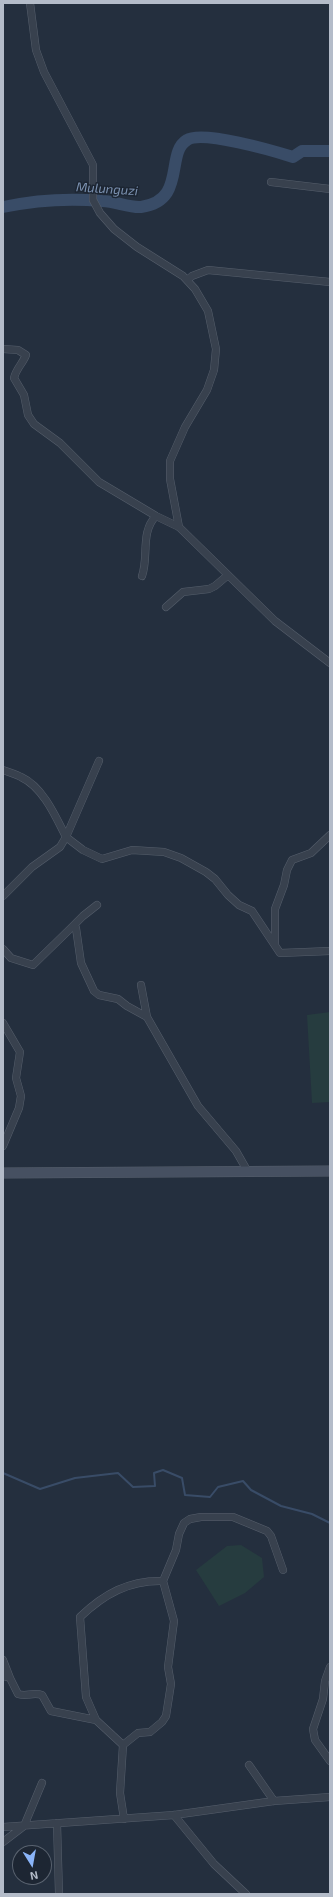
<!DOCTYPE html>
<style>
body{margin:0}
#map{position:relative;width:333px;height:1897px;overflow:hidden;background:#242f3e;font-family:"Exo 2",sans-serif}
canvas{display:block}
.frame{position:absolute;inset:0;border:4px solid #b4bcc9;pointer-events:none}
.north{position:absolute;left:12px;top:1845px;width:40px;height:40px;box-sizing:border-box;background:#1d2633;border:1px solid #59626f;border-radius:50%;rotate:169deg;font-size:11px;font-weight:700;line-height:16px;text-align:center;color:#b4bcc9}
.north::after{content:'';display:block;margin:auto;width:14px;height:18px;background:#8ab4f8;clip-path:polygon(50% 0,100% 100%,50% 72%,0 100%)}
</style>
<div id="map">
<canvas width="333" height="1897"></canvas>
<div class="frame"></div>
<div class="north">N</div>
</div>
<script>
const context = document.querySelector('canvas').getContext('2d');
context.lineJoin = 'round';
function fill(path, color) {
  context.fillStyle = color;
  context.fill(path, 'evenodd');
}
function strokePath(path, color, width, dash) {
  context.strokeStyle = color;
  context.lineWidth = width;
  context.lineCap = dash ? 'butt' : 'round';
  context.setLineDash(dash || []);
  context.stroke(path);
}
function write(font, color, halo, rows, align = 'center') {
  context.font = font + ' "Exo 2",sans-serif';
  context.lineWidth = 3;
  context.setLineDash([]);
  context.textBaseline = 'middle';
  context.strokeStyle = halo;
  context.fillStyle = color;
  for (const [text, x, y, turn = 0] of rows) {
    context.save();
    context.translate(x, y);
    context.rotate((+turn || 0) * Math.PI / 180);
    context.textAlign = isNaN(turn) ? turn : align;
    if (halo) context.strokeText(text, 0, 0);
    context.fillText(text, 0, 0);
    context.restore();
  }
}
const green = new Path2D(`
 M 330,1012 L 330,1102 L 312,1103 L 307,1015 Z
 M 241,1545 L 262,1558 L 264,1577 L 245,1593 L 219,1606 L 196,1570 L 227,1546 Z`);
const stream = new Path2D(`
 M 3,1473 L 40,1489 L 75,1478 L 118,1473 L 133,1487 L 155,1486 L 154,1473 L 163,1470 L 182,1478 L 185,1495 L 210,1497 L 218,1487 L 243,1481 L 251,1490 L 281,1506 L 312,1514 L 330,1523`);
const river = new Path2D(`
 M 3,207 C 36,200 69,198 102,201 C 115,201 129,208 141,207 C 187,201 165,153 187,140 C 202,130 274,151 293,157 L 302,151 L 330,151`);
const minor = new Path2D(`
 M 30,3 L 36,50 L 44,72 L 93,165 L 93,200 L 100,213 L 114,229 L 137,247 L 183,276 L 195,289 L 208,311 L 216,349 L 214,370 L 207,390 L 185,427 L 170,461 L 170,479 L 179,527
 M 271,182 L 330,189
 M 187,280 L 192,276 L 208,270 L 330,282
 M 3,349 L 18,350 L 26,355 C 23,363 16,369 14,378 L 24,395 L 28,415 L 34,424 L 60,443 L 99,482 L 156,516 L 179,527 L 275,621 L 330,663
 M 142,576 C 149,557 140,532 156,516
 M 166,607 L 183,592 L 209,589 L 215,586 L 228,575
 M 3,770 C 9,772 15,774 21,777 C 43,787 56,817 66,837
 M 66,837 L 99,761
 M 3,896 L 32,867 L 60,847 L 66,837 L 83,850 L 102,859 L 132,850 L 164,852 L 181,858 L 206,872 L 215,879 L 228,895 L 239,905 L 252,911 L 280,953 L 330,951
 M 71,928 L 83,916 L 97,905
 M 275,943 L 275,909 L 284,885 L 287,870 L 292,860 L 311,853 L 330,835
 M 3,949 L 11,958 L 33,965 L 71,928 L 76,928 L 81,963 L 94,991 L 99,995 L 118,999 L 127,1006 L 147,1017
 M 141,985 L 147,1017 L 198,1106 L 236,1151 L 248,1172
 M 3,1023 L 20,1052 L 16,1078 L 21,1096 L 19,1108 L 3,1146
 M 3,1660 L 10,1678
 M 330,1667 L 325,1681 L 323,1699 L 313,1729 L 315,1740 L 330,1761
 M 3,1676 L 10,1678 L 18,1694 C 26,1697 33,1692 42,1695 L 51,1711 L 96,1720
 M 123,1745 L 138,1733 L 150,1732 L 162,1722 L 166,1716 L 171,1684 L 168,1667 L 174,1621 L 163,1581 L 176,1550 L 179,1534 L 184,1523 L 190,1519 L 201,1517 L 233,1517 L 267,1531 L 271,1536 L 283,1570
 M 249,1765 L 274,1801
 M 174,1815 L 214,1864 L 246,1894
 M 124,1819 L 120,1793 L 123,1745 L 96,1720 L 86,1697 L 80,1617 C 104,1594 129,1580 163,1581
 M 57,1823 L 59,1894
 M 3,1827 L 174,1815 L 274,1801 L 330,1797
 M 3,1842 L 24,1826 L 42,1783`);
const secondary = new Path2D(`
 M 3,1173 L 330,1171`);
const waterNames = [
 ["Mulunguzi",107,189,4]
];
fill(green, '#263c3f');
strokePath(stream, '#394c67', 2);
strokePath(river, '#394c67', 12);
strokePath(minor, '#565f6c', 8);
strokePath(secondary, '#565f6c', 11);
strokePath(minor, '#38414e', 7);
strokePath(secondary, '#465061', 10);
write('italic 13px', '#7c92b1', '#1d2633', waterNames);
</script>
